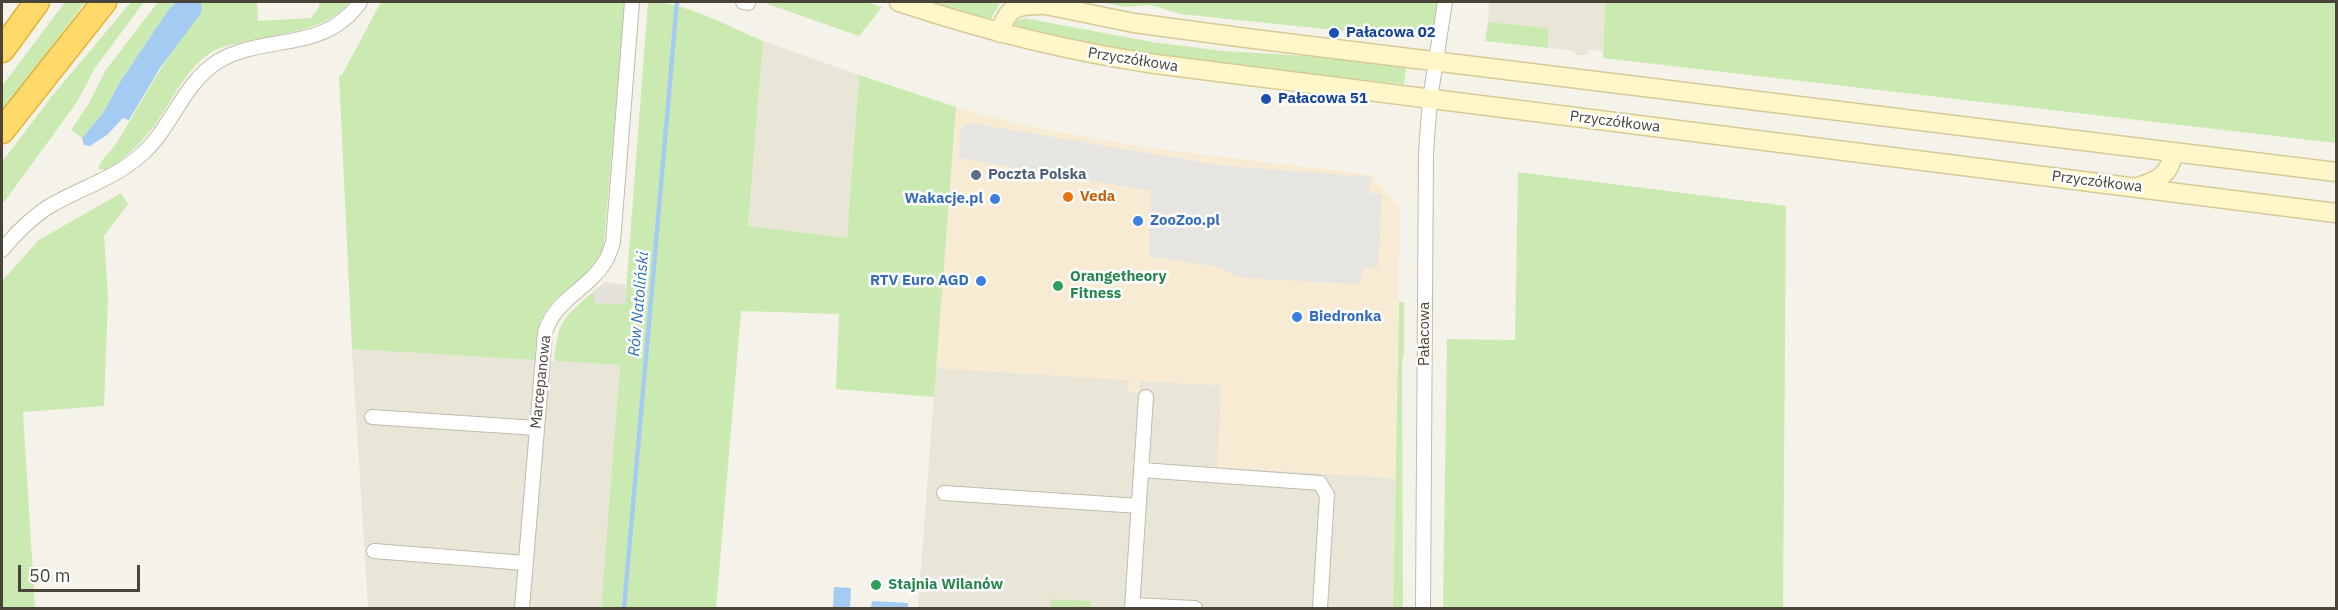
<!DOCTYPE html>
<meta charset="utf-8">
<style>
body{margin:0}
#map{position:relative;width:2338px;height:610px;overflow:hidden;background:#f5f2e9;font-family:"IBM Plex Sans",sans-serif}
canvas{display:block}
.frame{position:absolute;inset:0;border:3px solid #494437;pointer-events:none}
.scale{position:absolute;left:18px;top:565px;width:122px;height:27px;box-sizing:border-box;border:3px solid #494437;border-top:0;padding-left:8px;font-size:18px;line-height:21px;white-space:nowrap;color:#494437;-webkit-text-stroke:4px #fff;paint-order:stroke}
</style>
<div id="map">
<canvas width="2338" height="610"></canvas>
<div class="frame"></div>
<div class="scale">50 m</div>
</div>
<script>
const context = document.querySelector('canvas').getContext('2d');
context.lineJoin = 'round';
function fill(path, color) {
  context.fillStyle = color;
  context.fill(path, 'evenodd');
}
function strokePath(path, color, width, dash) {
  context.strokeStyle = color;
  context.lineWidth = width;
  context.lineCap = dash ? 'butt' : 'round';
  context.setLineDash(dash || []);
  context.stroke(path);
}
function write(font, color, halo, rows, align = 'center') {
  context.font = font + ' "IBM Plex Sans",sans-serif';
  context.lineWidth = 5;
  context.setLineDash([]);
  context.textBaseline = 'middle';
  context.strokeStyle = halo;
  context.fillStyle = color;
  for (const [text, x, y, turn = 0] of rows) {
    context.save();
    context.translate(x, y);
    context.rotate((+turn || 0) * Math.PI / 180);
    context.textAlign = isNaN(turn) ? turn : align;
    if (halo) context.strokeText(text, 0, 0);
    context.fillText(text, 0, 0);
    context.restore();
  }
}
const residential = new Path2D(`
 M 1489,2 L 1605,2 L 1603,51 L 1589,50 L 1587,55 L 1576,55 L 1574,51 L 1548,48 L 1548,28 L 1488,22 Z
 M 763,41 L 859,75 L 847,239 L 748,226 Z
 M 352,349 L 620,365 L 601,608 L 368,608 Z
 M 936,368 L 1129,380 L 1128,392 L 1138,393 L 1139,381 L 1222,385 L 1217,467 L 1395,478 L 1393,608 L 918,608 Z`);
const commercial = new Path2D(`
 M 956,107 L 1037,128 L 1151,148 L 1371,175 L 1400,207 L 1395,478 L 1217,467 L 1221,385 L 1140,381 L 1138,393 L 1128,392 L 1129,380 L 936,368 Z`);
const industrial = new Path2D(`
 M 605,282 L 626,285 L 625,305 L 594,303 L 594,291 Z`);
const green = new Path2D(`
 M 65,2 L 85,2 L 2,114 L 2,86 Z
 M 131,2 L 144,2 L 95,68 L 77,102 L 2,205 L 2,162 L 52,96 Z
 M 158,2 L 177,2 L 169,9 L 120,82 L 103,113 L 82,138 L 71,130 L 89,103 L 105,71 Z
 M 200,2 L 257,2 L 258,21 L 311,18 L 319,7 L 319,2 L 350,2 C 324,33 277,33 240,43 C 230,45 219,47 210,53 C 184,71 172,102 154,126 C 141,144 125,157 108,170 L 98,169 C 102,157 113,150 119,139 C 145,96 168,52 201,13 L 202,7 Z
 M 381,2 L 625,2 L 603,253 C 589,279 559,289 544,314 C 536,327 536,345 535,360 L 352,349 L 339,75 L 342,75 Z
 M 648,2 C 683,1 730,27 763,41 L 748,226 L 847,238 L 859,75 L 956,107 L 934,397 L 836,389 L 839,314 L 741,311 L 716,608 L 601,608 L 620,365 L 554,361 C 559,318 562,320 594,291 L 594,303 L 625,304 Z
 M 762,2 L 867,2 L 882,7 L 859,36 Z
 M 928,2 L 995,2 L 1000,3 L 989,22 Z
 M 1100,2 L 1439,2 L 1431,40 L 1180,14 L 1151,5 L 1125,7 Z
 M 1605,2 L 2336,2 L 2336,143 L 1603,58 Z
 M 1024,18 L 1152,42 L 1223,51 L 1325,57 L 1406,68 L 1404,84 C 1274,70 1143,59 1015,27 L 1014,22 Z
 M 1488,22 L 1548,28 L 1548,48 L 1485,41 Z
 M 1518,172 L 1786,206 L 1783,608 L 1443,608 L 1447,339 L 1515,340 Z
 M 121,193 L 128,204 L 104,236 L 108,298 L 104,406 L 23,412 L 35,608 L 2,608 L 2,281 L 39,240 Z
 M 1399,302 L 1404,302 L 1404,352 L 1402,363 L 1403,608 L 1393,608 Z
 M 1051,599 L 1091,601 L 1090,608 L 1050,608 Z`);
const parking = new Path2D(`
 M 969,123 L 1224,166 L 1371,177 L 1369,193 L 1382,194 L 1378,268 L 1364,267 L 1360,284 L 1243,278 L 1218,267 L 1149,256 L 1151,191 L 959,158 L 960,129 Z`);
const water = new Path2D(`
 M 177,2 L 200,2 L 202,7 L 201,13 L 160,68 L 129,120 L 123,118 L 107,135 L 90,146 L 84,145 L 82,138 L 103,113 L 120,82 L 169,9 Z
 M 834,587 L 851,588 L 850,608 L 833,608 Z
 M 872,601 L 908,603 L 908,608 L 871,608 Z`);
const stream = new Path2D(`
 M 624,608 L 677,2`);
const street = new Path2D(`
 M 743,2 L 748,3
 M 2,250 C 15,234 30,219 48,207 C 80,188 115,179 143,153 C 172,127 183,84 217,62 C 264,33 324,54 360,2
 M 372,417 L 536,428
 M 1142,470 L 1320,483 L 1327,495 L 1320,608
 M 944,493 L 1139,506
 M 374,551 L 525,563
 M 1132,605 L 1195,608
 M 522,608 L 545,333 C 554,299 590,289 606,260 C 609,255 611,248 613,242 L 632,2
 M 1132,608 L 1146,397
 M 1423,608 L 1426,152 L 1430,99 L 1445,2`);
const secondary = new Path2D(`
 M 899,2 C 983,30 1067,51 1155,64 L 2336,213
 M 1031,2 L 1134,23 L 1254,39 L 2336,172
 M 1000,33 C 1007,7 1016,5 1041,5
 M 2140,186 C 2158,181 2171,173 2173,153`);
const highway = new Path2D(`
 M 2,50 L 37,2
 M 2,131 L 104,2`);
const markers = [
 [1334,33,6,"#1a4fb4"],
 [1266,99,6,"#1a4fb4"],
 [976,175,6,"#5c6f8a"],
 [1068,197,6,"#e8710a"],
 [995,199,6,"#3f7fe0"],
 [1138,221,6,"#3f7fe0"],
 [981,281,6,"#3f7fe0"],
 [1058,286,6,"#2e9e5b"],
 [1297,317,6,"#3f7fe0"],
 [876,585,6,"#2e9e5b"]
];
const transitNames = [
 ["Pałacowa 02",1346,33],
 ["Pałacowa 51",1278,99]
];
const streetNames = [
 ["Przyczółkowa",1133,60,9],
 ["Przyczółkowa",1615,122,7],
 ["Przyczółkowa",2097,182,7],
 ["Pałacowa",1425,334,-90],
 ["Marcepanowa",541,382,-84]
];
const serviceNames = [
 ["Poczta Polska",988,175]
];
const foodNames = [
 ["Veda",1080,197]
];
const shopNames = [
 ["Wakacje.pl",983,199],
 ["ZooZoo.pl",1150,221,"left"],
 ["RTV Euro AGD",969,281],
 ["Biedronka",1309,317,"left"]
];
const leisureNames = [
 ["Orangetheory",1070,277],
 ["Fitness",1070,294],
 ["Stajnia Wilanów",888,585]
];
const waterNames = [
 ["Rów Natoliński",639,304,-85]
];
fill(residential, '#e9e5d7');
fill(commercial, '#f7ebd4');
fill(industrial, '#e5e1db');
fill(green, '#cbeab1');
fill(parking, '#e6e5e1');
fill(water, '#a4ccf3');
strokePath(stream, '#a4ccf3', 4.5);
strokePath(street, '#c1bbab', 16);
strokePath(secondary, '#d6cb98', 21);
strokePath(highway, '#e2b236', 27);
strokePath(street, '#fff', 14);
strokePath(secondary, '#fff7c9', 18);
strokePath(highway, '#ffda6a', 24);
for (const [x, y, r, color] of markers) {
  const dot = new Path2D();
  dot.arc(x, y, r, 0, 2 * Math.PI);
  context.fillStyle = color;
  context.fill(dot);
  strokePath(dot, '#fff', 2);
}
write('bold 15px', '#164399', '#fff', transitNames, 'left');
write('15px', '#494437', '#fff', streetNames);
write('bold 15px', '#4e5e75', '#fff', serviceNames, 'left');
write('bold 15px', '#c56008', '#fff', foodNames, 'left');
write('bold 15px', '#366cbe', '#fff', shopNames, 'right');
write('bold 15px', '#27864d', '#fff', leisureNames, 'left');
write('italic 16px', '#2c71b9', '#fff', waterNames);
</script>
